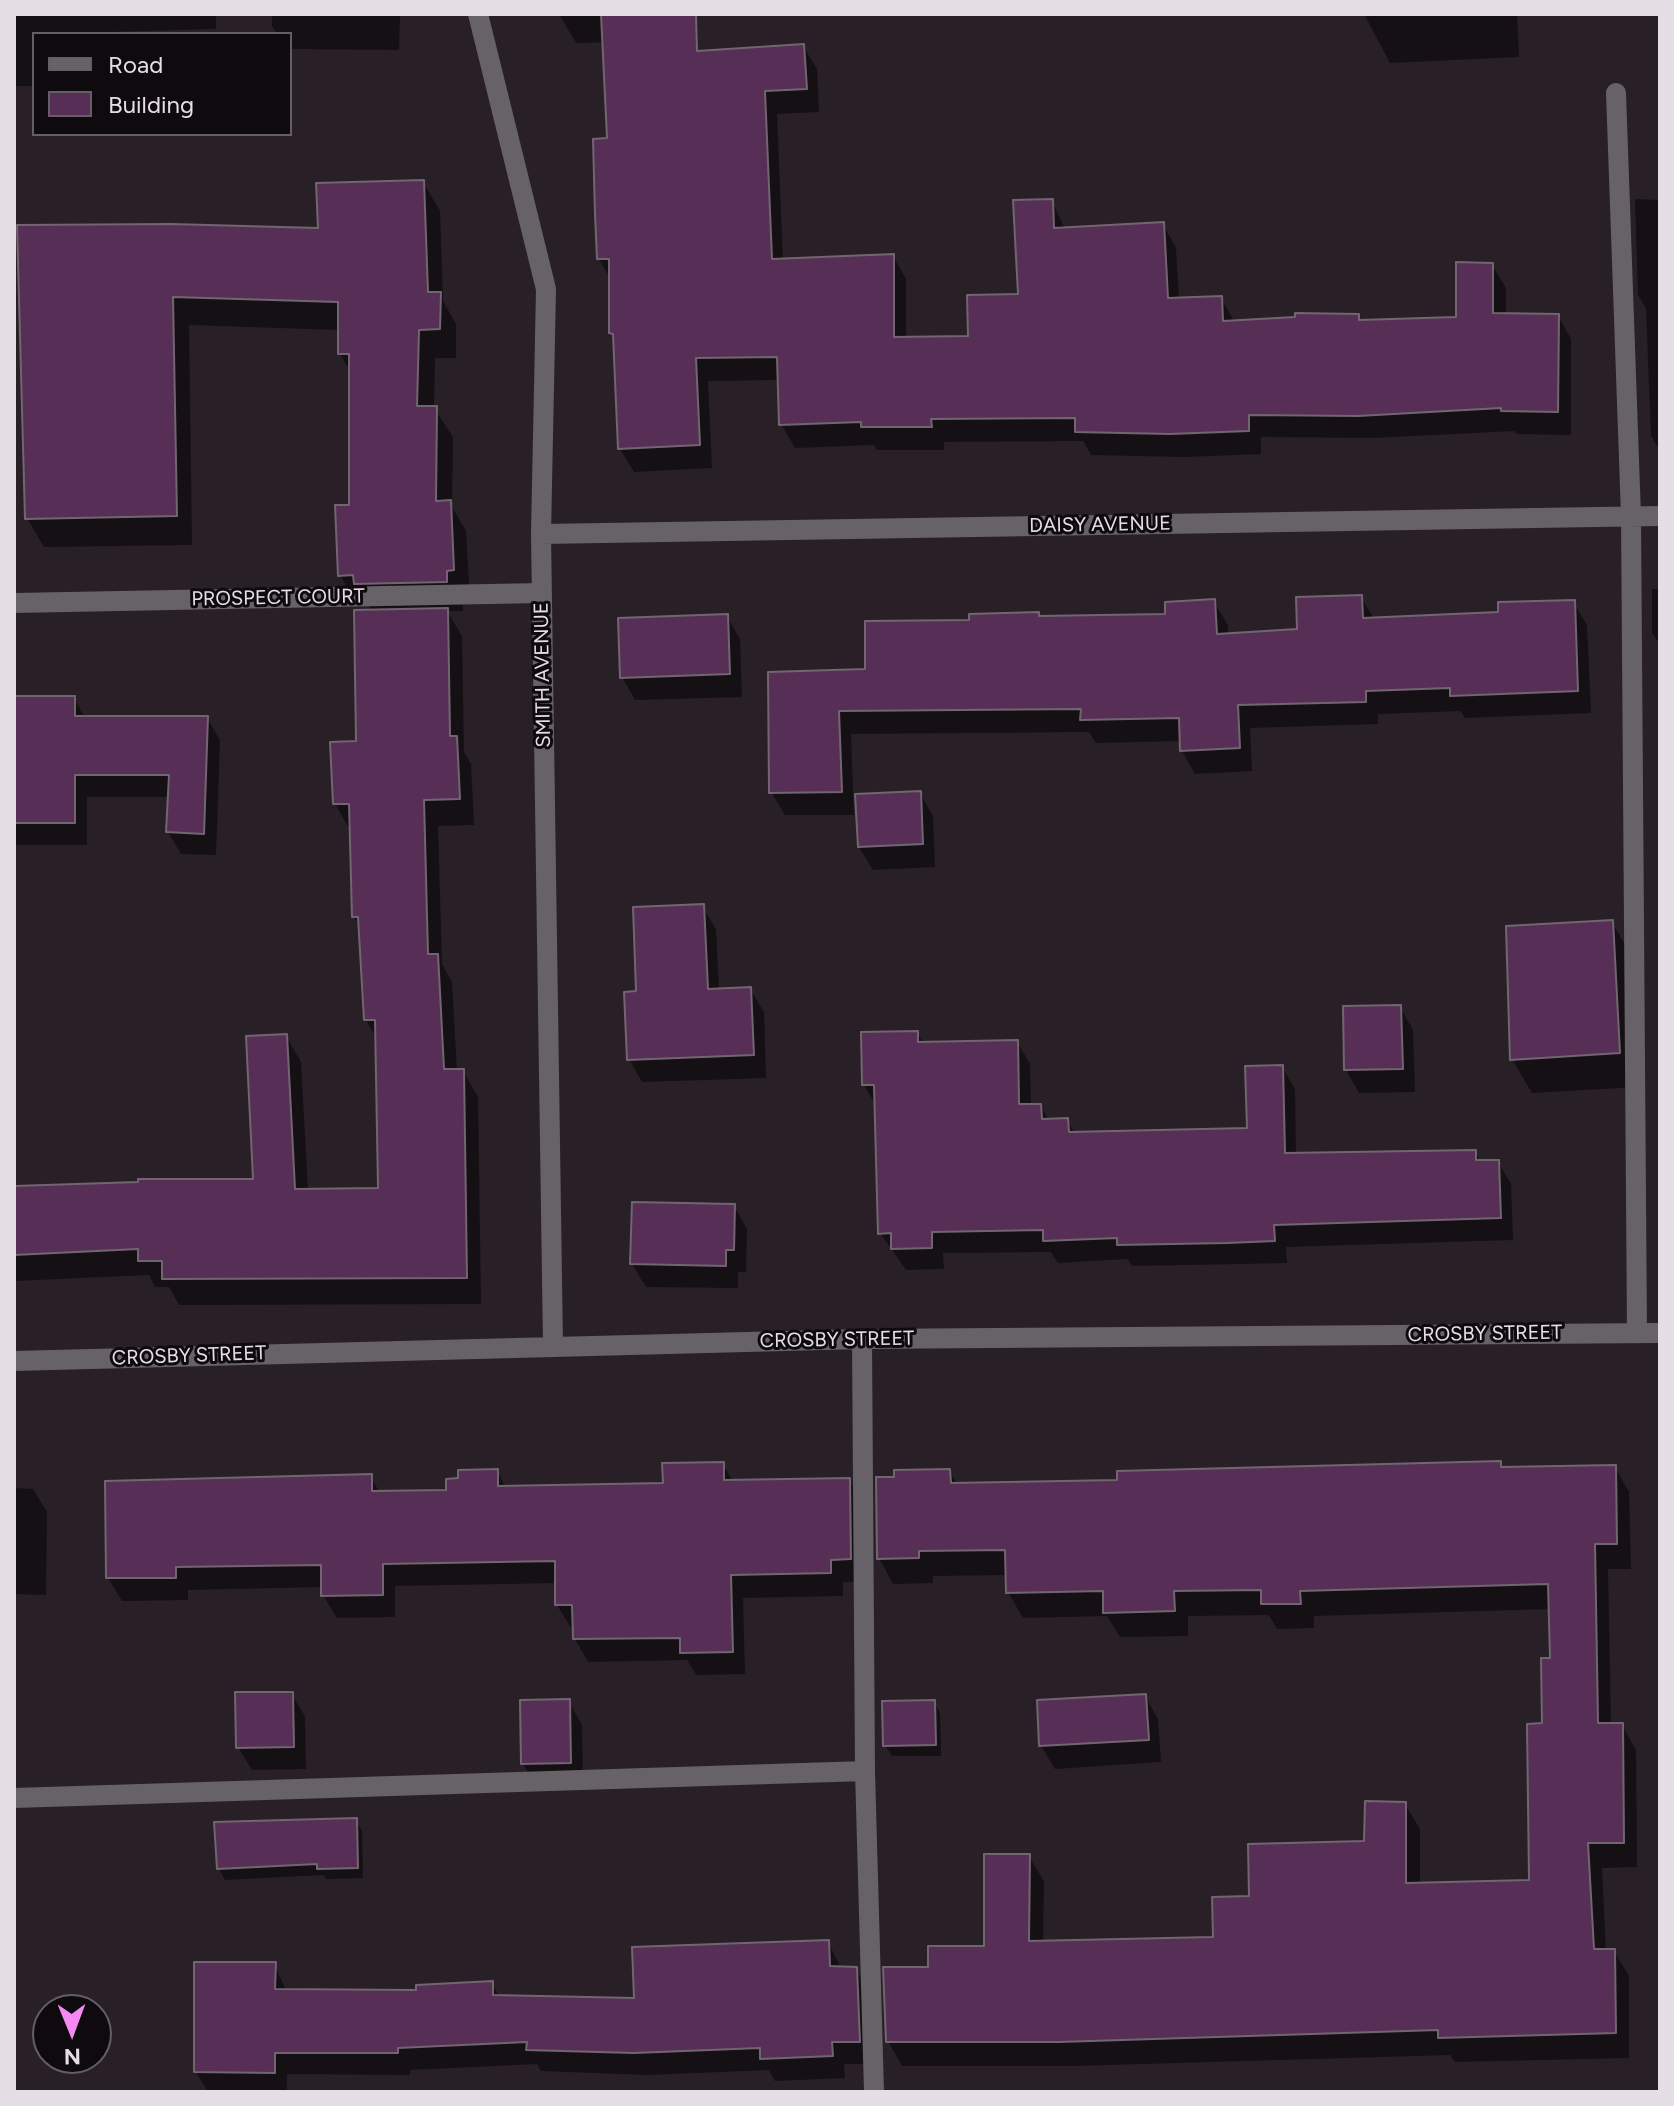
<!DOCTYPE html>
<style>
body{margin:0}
#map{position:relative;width:1674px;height:2106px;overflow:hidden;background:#281f27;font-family:Figtree,sans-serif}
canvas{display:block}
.frame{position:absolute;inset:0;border:16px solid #e5dfe5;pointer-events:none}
.legend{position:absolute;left:32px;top:32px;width:260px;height:104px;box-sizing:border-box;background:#0e0a0e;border:2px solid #645f64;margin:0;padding:10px 14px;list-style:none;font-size:24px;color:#e5dfe5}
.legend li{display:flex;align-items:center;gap:16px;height:40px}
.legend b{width:40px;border:2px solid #645f64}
.north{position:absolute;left:32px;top:1994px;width:80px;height:80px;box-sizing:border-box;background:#0e0a0e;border:2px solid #645f64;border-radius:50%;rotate:179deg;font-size:22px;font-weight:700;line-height:32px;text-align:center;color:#e5dfe5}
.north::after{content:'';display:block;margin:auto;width:28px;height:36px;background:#f489f1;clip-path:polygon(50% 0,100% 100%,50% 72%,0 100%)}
</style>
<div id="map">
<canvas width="1674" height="2106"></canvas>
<div class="frame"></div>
<ul class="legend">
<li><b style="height:10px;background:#676267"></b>Road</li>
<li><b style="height:22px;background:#572e56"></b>Building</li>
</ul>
<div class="north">N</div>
</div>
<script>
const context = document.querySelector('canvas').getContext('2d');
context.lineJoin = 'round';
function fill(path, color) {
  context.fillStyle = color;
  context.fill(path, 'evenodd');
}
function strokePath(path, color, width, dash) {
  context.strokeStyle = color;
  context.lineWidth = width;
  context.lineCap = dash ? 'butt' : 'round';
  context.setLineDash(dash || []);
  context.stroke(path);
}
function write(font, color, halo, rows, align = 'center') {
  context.font = font + ' Figtree,sans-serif';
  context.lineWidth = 6;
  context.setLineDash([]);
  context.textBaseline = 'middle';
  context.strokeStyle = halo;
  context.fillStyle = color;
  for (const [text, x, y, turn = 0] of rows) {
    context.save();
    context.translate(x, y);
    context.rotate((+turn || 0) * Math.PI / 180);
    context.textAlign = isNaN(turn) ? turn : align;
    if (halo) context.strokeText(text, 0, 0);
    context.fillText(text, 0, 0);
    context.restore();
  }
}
const shadow = new Path2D(`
 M 14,14 L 216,14 L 216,29 L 34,34 L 34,86 L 14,86 Z
 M 272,14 L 400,14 L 399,50 L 290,49 L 290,34 L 277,34 L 272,26 Z
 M 559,14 L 616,14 L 617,42 L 576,43 Z
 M 1364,14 L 1517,14 L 1519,57 L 1390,63 Z
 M 803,46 L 817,69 L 819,112 L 777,114 L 783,261 L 893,256 L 906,279 L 906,339 L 970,338 L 1020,296 L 1052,201 L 1065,229 L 1163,224 L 1176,248 L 1179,299 L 1221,298 L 1234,321 L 1358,316 L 1362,322 L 1458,318 L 1492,265 L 1506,288 L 1506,315 L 1558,316 L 1571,339 L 1571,435 L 1516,434 L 1514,431 L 1372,438 L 1261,437 L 1261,454 L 1185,457 L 1091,455 L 1083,441 L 944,442 L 944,450 L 877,450 L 874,445 L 795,448 L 781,424 L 780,380 L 708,381 L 712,468 L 634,472 L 620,449 L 611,280 L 599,259 L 609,140 Z
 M 423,182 L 440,211 L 443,301 L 456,324 L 456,358 L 435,358 L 434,408 L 453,437 L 452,507 L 466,531 L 470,599 L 463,600 L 463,611 L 447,611 L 462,636 L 464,752 L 471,764 L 474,825 L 438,826 L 442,964 L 452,982 L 457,1071 L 463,1071 L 478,1097 L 481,1304 L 179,1305 L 169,1287 L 155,1287 L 149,1275 L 14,1281 L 14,1188 L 255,1181 L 286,1036 L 301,1062 L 308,1191 L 380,1190 L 378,1041 L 366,1020 L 360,928 L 354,917 L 350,830 L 335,804 L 358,743 L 372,611 L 368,604 L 357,604 L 340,575 L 351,507 L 351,373 L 340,354 L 340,330 L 189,325 L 192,545 L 44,547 L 27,518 L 19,227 L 320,230 Z
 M 1635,199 L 1660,200 L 1660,451 L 1651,436 L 1646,309 L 1638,295 Z
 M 1652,589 L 1660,589 L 1660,644 L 1652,633 Z
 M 1361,597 L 1374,619 L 1500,614 L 1573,602 L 1587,625 L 1591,713 L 1465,718 L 1461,711 L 1378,714 L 1378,724 L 1250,728 L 1252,771 L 1195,774 L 1182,751 L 1182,741 L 1096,743 L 1089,732 L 851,734 L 854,815 L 785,815 L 771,792 L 867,671 L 972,622 L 1167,616 L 1214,602 L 1228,625 L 1228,635 L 1299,631 Z
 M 727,616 L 740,639 L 742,697 L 635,700 L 622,677 Z
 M 14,698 L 74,698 L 85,718 L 207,718 L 220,740 L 216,855 L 181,854 L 168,832 L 170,797 L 87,797 L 87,845 L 15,845 Z
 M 920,793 L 933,816 L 935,867 L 873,870 L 859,847 Z
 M 702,906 L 716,929 L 719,990 L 750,989 L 764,1012 L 766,1078 L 642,1082 L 629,1059 L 638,993 Z
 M 1612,922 L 1632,957 L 1639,1087 L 1532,1093 L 1512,1059 Z
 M 1400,1007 L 1413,1030 L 1415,1092 L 1359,1093 L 1346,1070 Z
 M 917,1033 L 924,1044 L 1017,1042 L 1030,1064 L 1031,1106 L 1040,1106 L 1049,1120 L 1067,1120 L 1075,1134 L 1249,1129 L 1282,1067 L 1295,1089 L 1296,1155 L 1475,1152 L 1481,1162 L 1498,1162 L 1511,1184 L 1513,1240 L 1286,1247 L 1287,1263 L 1240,1264 L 1132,1266 L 1128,1259 L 1058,1263 L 1051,1252 L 943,1253 L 944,1269 L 906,1270 L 880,1233 L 877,1107 L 864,1085 Z
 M 734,1206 L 747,1229 L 746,1272 L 738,1272 L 738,1288 L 646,1287 L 632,1264 Z
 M 1499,1463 L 1503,1469 L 1615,1467 L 1629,1492 L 1631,1569 L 1608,1569 L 1611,1725 L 1622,1725 L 1636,1750 L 1637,1867 L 1602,1868 L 1606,1951 L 1614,1951 L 1629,1976 L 1629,2058 L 1455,2062 L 1450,2055 L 1074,2066 L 902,2066 L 888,2041 L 930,1969 L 986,1948 L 1029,1856 L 1044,1881 L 1043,1943 L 1215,1939 L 1251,1898 L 1366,1843 L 1405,1804 L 1420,1829 L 1420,1885 L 1531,1882 L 1552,1660 L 1551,1609 L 1314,1616 L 1314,1628 L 1277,1629 L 1269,1615 L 1188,1616 L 1188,1636 L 1120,1637 L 1107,1616 L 1023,1618 L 1008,1592 L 1008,1575 L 933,1576 L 933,1583 L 893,1584 L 879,1558 L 949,1471 L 957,1484 L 1119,1482 Z
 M 723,1464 L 733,1482 L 849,1480 L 862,1503 L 863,1582 L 843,1582 L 843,1596 L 743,1598 L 745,1674 L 696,1675 L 687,1660 L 588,1662 L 575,1639 L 574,1628 L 571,1628 L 557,1605 L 557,1583 L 395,1586 L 395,1617 L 337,1618 L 323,1595 L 323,1587 L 188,1590 L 188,1600 L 122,1601 L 108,1578 L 370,1476 L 380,1493 L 448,1492 L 497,1471 L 506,1488 L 665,1485 Z
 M 14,1488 L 33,1489 L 47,1512 L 46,1595 L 14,1594 Z
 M 292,1694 L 305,1717 L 306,1769 L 252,1770 L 238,1747 Z
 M 1145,1696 L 1158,1719 L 1161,1762 L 1055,1769 L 1041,1746 Z
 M 568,1701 L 582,1725 L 583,1786 L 537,1787 L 523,1764 Z
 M 934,1702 L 940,1713 L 941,1756 L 892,1756 L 885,1745 Z
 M 356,1820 L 362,1831 L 363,1878 L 326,1879 L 323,1875 L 225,1880 L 219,1869 Z
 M 828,1942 L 841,1968 L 856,1969 L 869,1991 L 871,2064 L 844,2064 L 845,2078 L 775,2081 L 769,2070 L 648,2075 L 541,2071 L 537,2064 L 410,2070 L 410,2075 L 287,2074 L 287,2092 L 208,2092 L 196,2072 L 274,1964 L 287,1992 L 418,1992 L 491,1983 L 500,1997 L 636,2000 Z`);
const building = new Path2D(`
 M 601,14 L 696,14 L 697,51 L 804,44 L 807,89 L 765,91 L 772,259 L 894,254 L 894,337 L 968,336 L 967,295 L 1018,294 L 1013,200 L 1053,199 L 1054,228 L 1164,222 L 1168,298 L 1222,296 L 1223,321 L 1295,317 L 1295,313 L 1359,314 L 1359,320 L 1456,317 L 1456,262 L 1493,263 L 1493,313 L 1559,314 L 1558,412 L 1501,411 L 1501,408 L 1358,416 L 1249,415 L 1249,431 L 1170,434 L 1075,432 L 1075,418 L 931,419 L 932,427 L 861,427 L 861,422 L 779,425 L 777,357 L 696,358 L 700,445 L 618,449 L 613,334 L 609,333 L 609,259 L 597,259 L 595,214 L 593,139 L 607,138 Z
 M 424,180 L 428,292 L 441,292 L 440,329 L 419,330 L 417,406 L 437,406 L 436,501 L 451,500 L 454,570 L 447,571 L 447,582 L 354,584 L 353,575 L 338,576 L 335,505 L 349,505 L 349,354 L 338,354 L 338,302 L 173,297 L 177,516 L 25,519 L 17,225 L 171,224 L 318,228 L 316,183 Z
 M 1362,595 L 1363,618 L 1498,612 L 1498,602 L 1575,600 L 1578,691 L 1450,696 L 1450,688 L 1366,691 L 1366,702 L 1238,705 L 1240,748 L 1180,751 L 1179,718 L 1080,720 L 1081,709 L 839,711 L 842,792 L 769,793 L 768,672 L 865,669 L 865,621 L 969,620 L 969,614 L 1039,612 L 1039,616 L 1165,614 L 1165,602 L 1215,599 L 1217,634 L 1297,629 L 1296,597 Z
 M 448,608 L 450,736 L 457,736 L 460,799 L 424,800 L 428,954 L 438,954 L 444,1069 L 464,1069 L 467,1278 L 162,1279 L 162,1261 L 138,1261 L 138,1249 L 14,1255 L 14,1186 L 138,1182 L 138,1179 L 253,1179 L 246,1036 L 287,1034 L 295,1189 L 378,1188 L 375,1020 L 364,1020 L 358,917 L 352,917 L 349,804 L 333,804 L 330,742 L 356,741 L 354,610 Z
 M 728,614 L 730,674 L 620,678 L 618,618 Z
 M 14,696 L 75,696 L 75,716 L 208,716 L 204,834 L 166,832 L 169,775 L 75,775 L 75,823 L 14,823 Z
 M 921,791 L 923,844 L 858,847 L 855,794 Z
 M 704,904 L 708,989 L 751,987 L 754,1055 L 627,1060 L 624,992 L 636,991 L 633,907 Z
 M 1613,920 L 1620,1053 L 1510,1060 L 1506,926 Z
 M 1401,1005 L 1403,1069 L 1344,1070 L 1343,1006 Z
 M 918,1031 L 918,1042 L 1018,1040 L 1019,1104 L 1041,1104 L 1042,1119 L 1068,1118 L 1069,1132 L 1247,1128 L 1245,1066 L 1283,1065 L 1285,1153 L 1476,1150 L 1476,1160 L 1499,1160 L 1501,1218 L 1274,1225 L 1275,1241 L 1227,1243 L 1117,1245 L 1117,1238 L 1043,1241 L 1043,1230 L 932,1232 L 932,1248 L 891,1249 L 891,1233 L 878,1234 L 874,1085 L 862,1085 L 861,1032 Z
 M 632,1202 L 735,1204 L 734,1250 L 726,1250 L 726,1266 L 630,1264 Z
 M 1501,1461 L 1501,1467 L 1616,1465 L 1617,1544 L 1595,1544 L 1598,1723 L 1623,1723 L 1624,1843 L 1588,1843 L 1594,1949 L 1615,1949 L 1616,2033 L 1438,2038 L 1438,2030 L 1059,2042 L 886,2042 L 883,1967 L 928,1967 L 928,1946 L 984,1946 L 984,1854 L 1030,1854 L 1029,1941 L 1213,1937 L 1212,1897 L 1249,1896 L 1248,1844 L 1364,1841 L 1365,1801 L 1406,1802 L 1406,1883 L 1529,1880 L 1527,1724 L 1542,1723 L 1541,1658 L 1550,1658 L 1548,1584 L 1300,1591 L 1301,1604 L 1261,1604 L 1261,1590 L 1174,1591 L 1175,1611 L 1103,1613 L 1103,1591 L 1006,1593 L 1005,1550 L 919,1551 L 919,1558 L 877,1559 L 876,1477 L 894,1477 L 894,1470 L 950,1469 L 951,1483 L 1117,1480 L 1117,1471 Z
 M 724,1462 L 724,1480 L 850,1478 L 851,1559 L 831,1560 L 831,1573 L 731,1575 L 733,1652 L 680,1653 L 680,1638 L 573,1639 L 572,1605 L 555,1605 L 555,1561 L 383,1564 L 383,1595 L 321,1596 L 321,1565 L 176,1567 L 176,1578 L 106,1578 L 105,1481 L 372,1474 L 372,1491 L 446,1490 L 446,1479 L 458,1478 L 458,1470 L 498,1469 L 498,1486 L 663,1483 L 662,1463 Z
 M 235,1692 L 293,1692 L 294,1747 L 236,1748 Z
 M 1146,1694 L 1149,1740 L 1039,1746 L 1037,1700 Z
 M 570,1699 L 571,1763 L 521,1764 L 520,1700 Z
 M 935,1700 L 936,1745 L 883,1746 L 882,1701 Z
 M 357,1818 L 358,1868 L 317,1869 L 317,1864 L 217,1869 L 214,1822 Z
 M 829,1940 L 830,1966 L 857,1967 L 860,2042 L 832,2042 L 833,2056 L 760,2059 L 760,2048 L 634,2053 L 526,2050 L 527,2042 L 398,2048 L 398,2053 L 275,2053 L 275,2073 L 194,2072 L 194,1962 L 276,1962 L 275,1989 L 416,1990 L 416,1985 L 493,1981 L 493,1995 L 634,1998 L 632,1947 Z`);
const minor = new Path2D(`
 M 478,14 L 546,289 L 541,534 L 553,1345
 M 1616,93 L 1631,516 L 1637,1332
 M 541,534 L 1660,516
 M 14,603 L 542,593
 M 862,1339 L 865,1771
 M 14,1361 L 862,1339 L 1660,1333
 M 14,1798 L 865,1771 L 874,2092`);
const streetNames = [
 ["DAISY AVENUE",1100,525,-1],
 ["PROSPECT COURT",278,598,-1],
 ["SMITH AVENUE",543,675,-91],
 ["CROSBY STREET",1485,1334,-1],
 ["CROSBY STREET",837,1340,-1],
 ["CROSBY STREET",189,1356,-2]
];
fill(shadow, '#0007');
fill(building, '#572e56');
strokePath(building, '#716670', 2);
strokePath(minor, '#676267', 20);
write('20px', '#e5dfe5', '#0e0a0e', streetNames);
</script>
